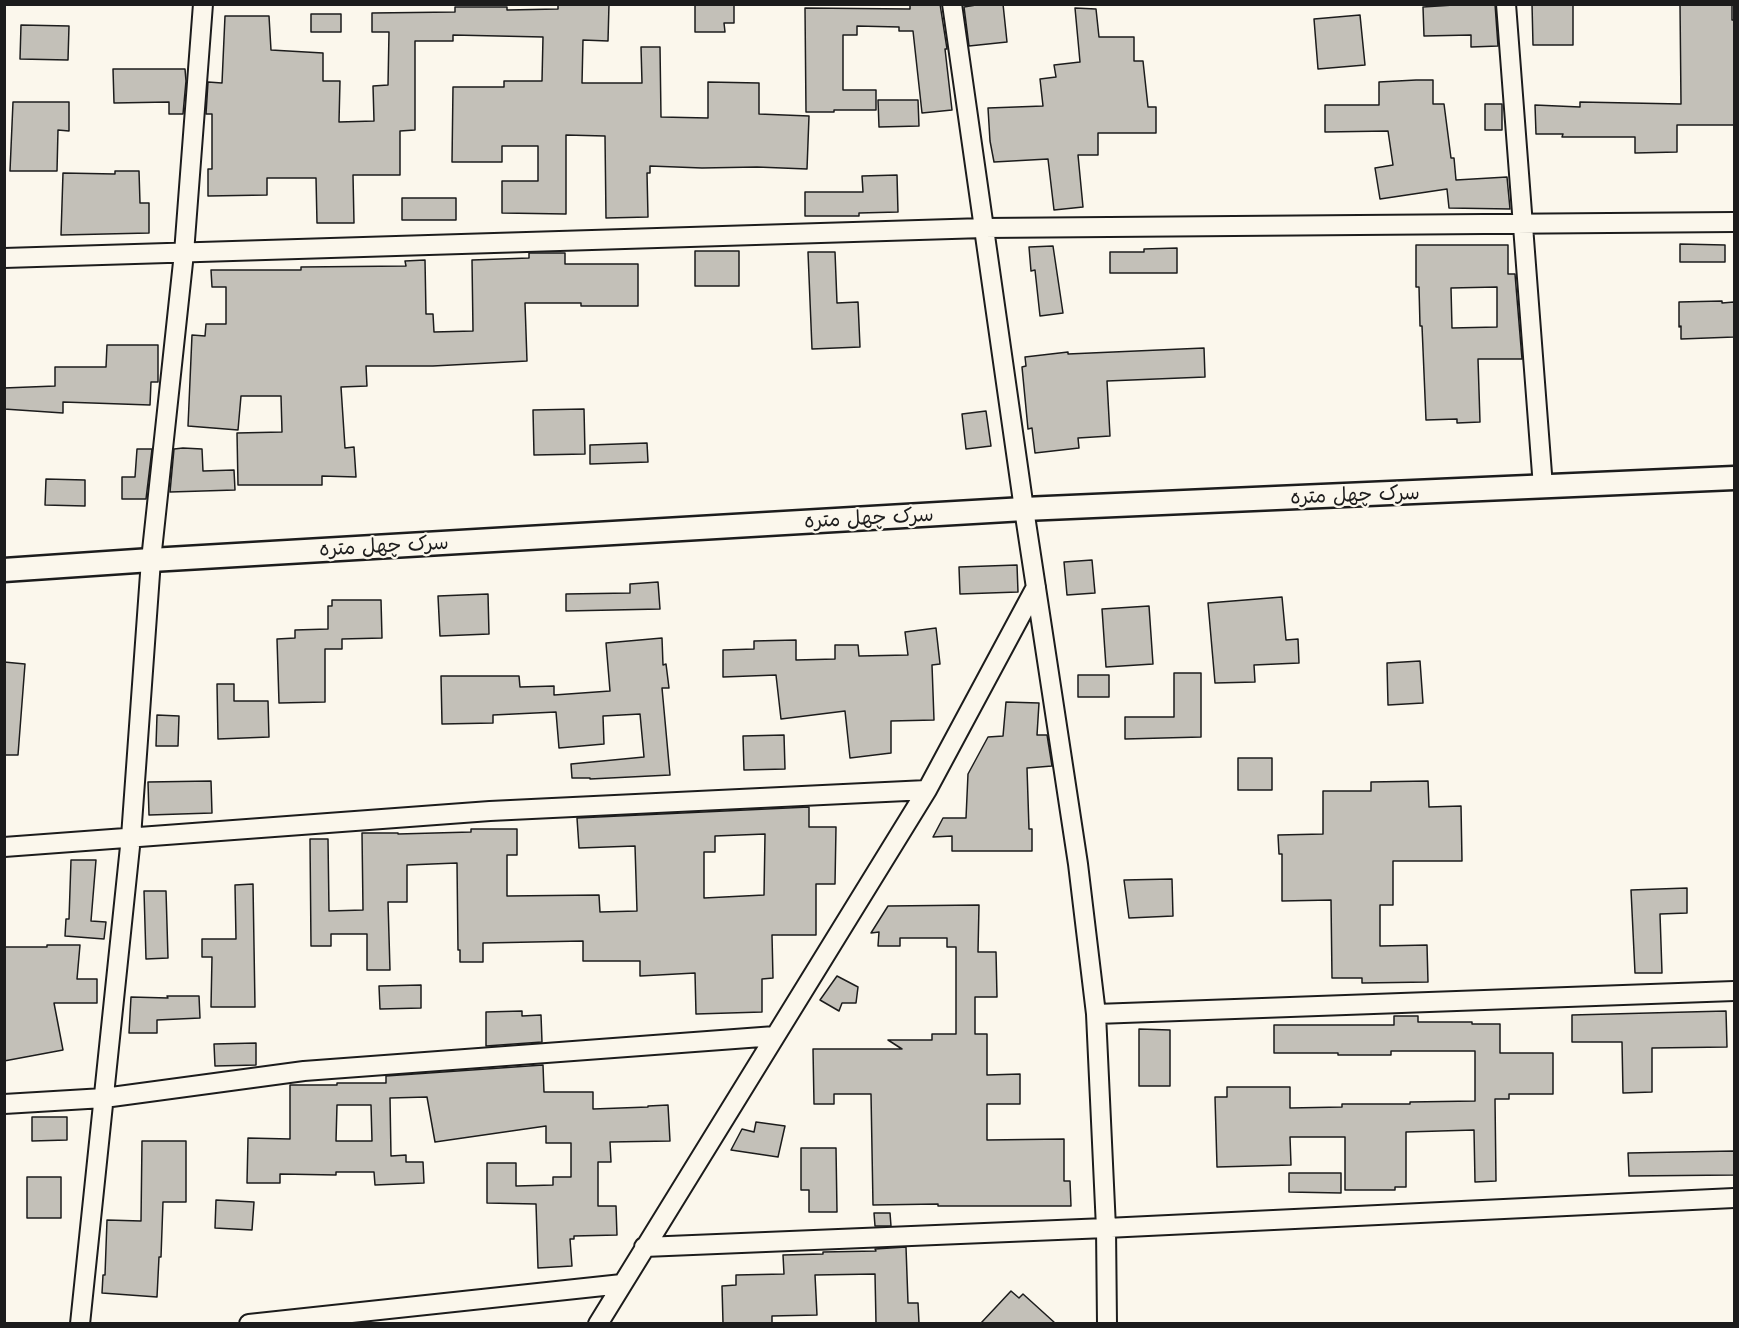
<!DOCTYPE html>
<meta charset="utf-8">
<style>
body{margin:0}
#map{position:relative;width:1739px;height:1328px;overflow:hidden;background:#fbf7ec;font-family:Mali,sans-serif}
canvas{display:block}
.frame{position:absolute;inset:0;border:6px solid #1c1c1c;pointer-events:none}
</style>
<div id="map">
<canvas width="1739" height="1328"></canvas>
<div class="frame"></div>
</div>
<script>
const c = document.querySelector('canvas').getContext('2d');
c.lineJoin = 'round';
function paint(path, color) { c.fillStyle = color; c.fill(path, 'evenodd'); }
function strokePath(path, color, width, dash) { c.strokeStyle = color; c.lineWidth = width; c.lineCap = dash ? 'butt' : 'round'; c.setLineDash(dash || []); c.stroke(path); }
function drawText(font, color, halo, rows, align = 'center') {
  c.font = font + ' Mali,"Playpen Sans Arabic",sans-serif'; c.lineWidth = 4.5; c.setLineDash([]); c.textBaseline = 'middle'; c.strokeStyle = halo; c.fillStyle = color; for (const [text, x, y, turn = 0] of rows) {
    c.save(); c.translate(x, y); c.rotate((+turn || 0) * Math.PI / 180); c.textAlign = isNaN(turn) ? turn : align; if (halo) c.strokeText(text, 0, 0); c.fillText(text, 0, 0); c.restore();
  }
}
const building = new Path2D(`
 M 587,4 L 609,4 L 608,41 L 583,40 L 582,83 L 642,83 L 641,47 L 660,47 L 661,117 L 708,118 L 708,82 L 759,83 L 759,114 L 809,116 L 807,169 L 757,167 L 702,168 L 650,166 L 650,173 L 647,173 L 648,217 L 606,218 L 605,136 L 566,135 L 566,214 L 502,213 L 502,181 L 538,181 L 538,146 L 502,146 L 502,162 L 452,162 L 453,87 L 504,87 L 504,81 L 542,81 L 543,37 L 453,35 L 453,41 L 415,41 L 415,130 L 400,131 L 400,175 L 353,175 L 354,223 L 317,223 L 316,178 L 267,178 L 267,195 L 208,196 L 208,169 L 212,169 L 212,114 L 206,114 L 208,82 L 222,83 L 225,16 L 269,16 L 271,50 L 323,53 L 323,81 L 340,81 L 339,122 L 374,121 L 373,86 L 388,85 L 389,32 L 372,32 L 372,13 L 455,12 L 455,7 L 507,7 L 507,10 L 558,9 L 558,5 Z
 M 695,4 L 734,4 L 734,23 L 724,23 L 725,32 L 695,32 Z
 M 910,4 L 940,4 L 947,49 L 945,49 L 952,110 L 922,113 L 913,31 L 899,31 L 899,27 L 857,26 L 857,35 L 843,35 L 843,90 L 876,90 L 876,110 L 834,110 L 834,112 L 806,112 L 805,8 L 910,9 Z
 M 982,4 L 1003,4 L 1007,42 L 969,46 L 964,7 Z
 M 1469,4 L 1495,4 L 1498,46 L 1471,47 L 1471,35 L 1424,36 L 1423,7 Z
 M 1532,4 L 1573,4 L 1573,45 L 1533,45 Z
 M 1680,4 L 1732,4 L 1732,20 L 1734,20 L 1734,125 L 1677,125 L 1677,152 L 1635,153 L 1635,137 L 1562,137 L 1563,134 L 1536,134 L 1535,105 L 1580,107 L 1580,102 L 1681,104 Z
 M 1075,8 L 1096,9 L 1099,37 L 1134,37 L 1134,61 L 1143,61 L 1148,107 L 1156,107 L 1156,133 L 1098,133 L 1098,155 L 1078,155 L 1083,207 L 1054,210 L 1048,159 L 994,162 L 990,141 L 988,108 L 1043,106 L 1040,79 L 1056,77 L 1054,65 L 1080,62 Z
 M 311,14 L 341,14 L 341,32 L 311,32 Z
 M 1360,15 L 1365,65 L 1318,69 L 1314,19 Z
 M 21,25 L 69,26 L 68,60 L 20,59 Z
 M 113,69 L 185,69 L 186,81 L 183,114 L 169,114 L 169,102 L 114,103 Z
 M 1416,80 L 1433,80 L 1433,104 L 1444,104 L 1451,158 L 1454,158 L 1456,180 L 1507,177 L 1510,209 L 1449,208 L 1447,189 L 1380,199 L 1375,168 L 1393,165 L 1388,131 L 1325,132 L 1325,105 L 1379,105 L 1379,82 Z
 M 878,100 L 918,100 L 919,126 L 879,127 Z
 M 13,102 L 69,102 L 69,131 L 58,130 L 57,171 L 10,171 Z
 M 1485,104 L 1502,104 L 1502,130 L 1485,130 Z
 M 115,171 L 139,171 L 140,203 L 149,203 L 149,233 L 61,235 L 63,173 L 115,174 Z
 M 897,175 L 898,212 L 859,213 L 859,216 L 805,216 L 805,192 L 863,192 L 862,176 Z
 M 402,198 L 456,198 L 456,220 L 402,220 Z
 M 1680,244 L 1725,245 L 1725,262 L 1680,262 Z
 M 1416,245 L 1508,245 L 1508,274 L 1515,274 L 1522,359 L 1478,359 L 1480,422 L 1457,423 L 1457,419 L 1426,420 L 1422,326 L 1420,326 L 1419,287 L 1416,287 ZM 1497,287 L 1497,327 L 1452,328 L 1451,288 Z
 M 1053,246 L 1063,313 L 1040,316 L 1035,270 L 1031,271 L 1029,247 Z
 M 1177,248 L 1177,273 L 1110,273 L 1110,252 L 1144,252 L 1144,249 Z
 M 695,251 L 739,251 L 739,286 L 695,286 Z
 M 808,252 L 835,252 L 837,303 L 858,302 L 860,347 L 812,349 Z
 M 529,253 L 565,253 L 565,264 L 638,264 L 638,306 L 581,306 L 581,303 L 525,303 L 527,361 L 433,366 L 366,366 L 367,386 L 341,387 L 345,448 L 354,447 L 356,477 L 322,476 L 322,485 L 238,485 L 237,433 L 282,432 L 281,396 L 241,396 L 238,430 L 188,426 L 192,335 L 205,336 L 206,324 L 226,324 L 226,287 L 212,287 L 211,270 L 301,270 L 301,267 L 406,266 L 405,261 L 425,260 L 426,314 L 433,314 L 434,332 L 473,331 L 472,260 L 529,258 Z
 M 1722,301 L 1722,303 L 1734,302 L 1734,337 L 1681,339 L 1681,326 L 1679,327 L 1679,302 Z
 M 107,345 L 158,345 L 158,382 L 151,382 L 150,405 L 63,402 L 63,413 L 4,409 L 4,388 L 55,386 L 55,367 L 106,367 Z
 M 1204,348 L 1205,377 L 1107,381 L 1110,436 L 1078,438 L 1079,448 L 1035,453 L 1032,428 L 1028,429 L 1022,367 L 1026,366 L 1025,357 L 1068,352 L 1068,354 Z
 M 584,409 L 585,454 L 534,455 L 533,410 Z
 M 986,411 L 991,446 L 966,449 L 962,414 Z
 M 647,443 L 648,462 L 590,464 L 590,445 Z
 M 183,448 L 202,449 L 203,471 L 234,470 L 235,490 L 170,492 L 174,449 Z
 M 137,449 L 152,449 L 146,499 L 122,499 L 122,477 L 135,477 Z
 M 46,479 L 85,480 L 85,506 L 45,505 Z
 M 1092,560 L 1095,593 L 1067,595 L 1064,562 Z
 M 1017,565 L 1018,592 L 960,594 L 959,567 Z
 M 658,582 L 660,609 L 566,611 L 566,594 L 630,593 L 630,584 Z
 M 488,594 L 489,634 L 440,636 L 438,596 Z
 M 1282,597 L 1286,640 L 1298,639 L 1299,663 L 1254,665 L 1255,682 L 1215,683 L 1208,603 Z
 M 332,600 L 381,600 L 382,638 L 342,639 L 342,649 L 325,649 L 325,702 L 279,703 L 277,639 L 295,638 L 295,630 L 328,629 L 328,606 L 332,606 Z
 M 1149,606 L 1153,664 L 1106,667 L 1102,609 Z
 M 936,628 L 940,664 L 932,665 L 934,720 L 891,721 L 891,753 L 850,758 L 845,711 L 781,719 L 776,675 L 723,677 L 723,650 L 754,649 L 754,641 L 796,640 L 796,660 L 835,659 L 835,645 L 858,645 L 859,656 L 908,655 L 905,632 Z
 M 662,638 L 663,665 L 666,664 L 669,688 L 662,688 L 670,775 L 590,779 L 590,778 L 572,778 L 571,764 L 644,757 L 640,714 L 603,716 L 604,744 L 559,748 L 556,712 L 493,715 L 493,723 L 442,724 L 441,676 L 519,676 L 520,687 L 554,686 L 554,695 L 610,691 L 606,643 Z
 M 1420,661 L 1423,703 L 1388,705 L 1387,663 Z
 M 4,662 L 25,664 L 18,755 L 4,755 Z
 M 1174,673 L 1201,673 L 1201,737 L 1125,739 L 1125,717 L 1174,717 Z
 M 1078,675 L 1109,675 L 1109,697 L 1078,697 Z
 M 217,684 L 234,684 L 234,701 L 268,701 L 269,737 L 218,739 Z
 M 1006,702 L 1039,703 L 1037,735 L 1047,735 L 1052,766 L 1027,768 L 1029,829 L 1032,829 L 1032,851 L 952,851 L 952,836 L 933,837 L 943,818 L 966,818 L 968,774 L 988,737 L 1003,736 Z
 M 157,715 L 179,716 L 178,746 L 156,746 Z
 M 784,735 L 785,769 L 744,770 L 743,736 Z
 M 1238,758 L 1272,758 L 1272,790 L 1238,790 Z
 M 211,781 L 212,813 L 149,815 L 148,782 Z
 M 1428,781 L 1429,807 L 1461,806 L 1462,861 L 1393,861 L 1393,905 L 1380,905 L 1380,946 L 1427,945 L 1428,982 L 1362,983 L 1362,978 L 1332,978 L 1331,900 L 1282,901 L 1282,854 L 1279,854 L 1278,835 L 1323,834 L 1323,791 L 1371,791 L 1371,782 Z
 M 809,807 L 809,827 L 836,827 L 835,884 L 816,884 L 816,935 L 772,935 L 773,978 L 762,979 L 762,1012 L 696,1014 L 695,973 L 640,976 L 640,961 L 583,961 L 583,941 L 483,943 L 483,962 L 460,962 L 460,950 L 458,950 L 457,863 L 407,865 L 407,902 L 388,902 L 390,970 L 367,970 L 367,934 L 331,934 L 331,946 L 311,946 L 310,839 L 328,839 L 329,911 L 363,910 L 362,833 L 398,833 L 398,834 L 471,832 L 471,829 L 517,829 L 517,855 L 507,855 L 507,896 L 599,895 L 600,912 L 637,911 L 635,846 L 579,848 L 577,818 ZM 765,834 L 764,895 L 704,898 L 704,852 L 715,852 L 715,836 Z
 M 71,860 L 96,860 L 91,921 L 106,922 L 104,939 L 65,936 L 66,919 L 69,919 Z
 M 1172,879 L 1173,916 L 1129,918 L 1124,880 Z
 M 253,884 L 255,1007 L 211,1007 L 212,957 L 202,957 L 202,939 L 236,939 L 235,885 Z
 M 1687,888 L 1687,913 L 1660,914 L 1662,973 L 1635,973 L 1631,890 Z
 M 144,891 L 166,891 L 168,958 L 146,959 Z
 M 979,905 L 978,952 L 996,952 L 997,997 L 975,997 L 975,1034 L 987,1034 L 987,1075 L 1020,1074 L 1020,1104 L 987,1104 L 987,1140 L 1064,1139 L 1064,1181 L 1070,1181 L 1071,1206 L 938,1206 L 938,1204 L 873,1205 L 871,1094 L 834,1094 L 834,1104 L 814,1104 L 813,1049 L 902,1049 L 888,1040 L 932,1040 L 932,1034 L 956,1034 L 956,947 L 947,947 L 947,938 L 900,938 L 900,946 L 878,946 L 879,932 L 871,933 L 888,906 Z
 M 47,945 L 80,945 L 77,979 L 97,979 L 97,1003 L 54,1003 L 63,1050 L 4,1061 L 5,947 L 47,947 Z
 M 837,976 L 858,987 L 856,1003 L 842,1003 L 839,1011 L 820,1000 Z
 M 421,985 L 421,1008 L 380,1009 L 379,986 Z
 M 167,996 L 199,996 L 200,1018 L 157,1020 L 157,1033 L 129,1033 L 131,997 L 168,998 Z
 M 522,1011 L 522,1016 L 541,1015 L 542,1042 L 486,1046 L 486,1012 Z
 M 1726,1011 L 1727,1047 L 1652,1048 L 1652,1092 L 1623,1093 L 1622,1042 L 1572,1042 L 1572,1015 Z
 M 1394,1016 L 1418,1016 L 1418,1022 L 1472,1022 L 1472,1024 L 1500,1024 L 1500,1053 L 1553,1053 L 1553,1094 L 1509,1094 L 1509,1099 L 1495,1099 L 1496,1181 L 1475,1182 L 1474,1130 L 1406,1132 L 1406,1187 L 1395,1187 L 1395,1190 L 1345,1190 L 1345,1137 L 1290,1137 L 1291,1165 L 1217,1167 L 1215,1097 L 1227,1097 L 1227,1087 L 1290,1087 L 1290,1108 L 1342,1107 L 1342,1104 L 1410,1104 L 1410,1102 L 1475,1101 L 1475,1051 L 1391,1051 L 1391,1055 L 1338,1055 L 1338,1053 L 1274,1053 L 1274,1025 L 1394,1025 Z
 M 1139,1029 L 1170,1030 L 1170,1086 L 1139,1086 Z
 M 256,1043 L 256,1065 L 215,1066 L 214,1044 Z
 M 543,1065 L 544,1092 L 593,1092 L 593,1109 L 648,1107 L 648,1106 L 668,1105 L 670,1141 L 610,1142 L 611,1162 L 598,1162 L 598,1206 L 616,1206 L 617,1235 L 574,1236 L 574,1239 L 570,1239 L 572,1266 L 538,1268 L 536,1204 L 487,1203 L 487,1163 L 516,1163 L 516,1186 L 553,1185 L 553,1177 L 571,1177 L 571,1143 L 546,1143 L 546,1126 L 435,1142 L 427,1097 L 390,1098 L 391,1156 L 406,1155 L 406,1162 L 423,1162 L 424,1183 L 375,1185 L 374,1172 L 336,1172 L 336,1175 L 280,1174 L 280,1183 L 247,1183 L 248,1138 L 290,1139 L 290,1085 L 337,1085 L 337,1083 L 386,1083 L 386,1076 ZM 337,1105 L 371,1105 L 372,1141 L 336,1141 Z
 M 32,1117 L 67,1117 L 67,1140 L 32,1141 Z
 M 756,1122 L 785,1126 L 778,1157 L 731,1150 L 742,1129 L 754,1132 Z
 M 142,1141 L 186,1141 L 186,1202 L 163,1202 L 161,1257 L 159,1257 L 157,1297 L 102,1293 L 103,1275 L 105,1275 L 107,1220 L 141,1221 Z
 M 801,1148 L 836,1148 L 837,1212 L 809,1212 L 809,1190 L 801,1190 Z
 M 1734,1151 L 1734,1175 L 1629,1176 L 1628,1153 Z
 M 1289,1173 L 1341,1173 L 1341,1193 L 1289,1192 Z
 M 27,1177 L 61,1177 L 61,1218 L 27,1218 Z
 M 216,1200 L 254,1202 L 252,1230 L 215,1228 Z
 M 874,1213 L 890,1213 L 891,1226 L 875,1226 Z
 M 906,1247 L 908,1303 L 918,1303 L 919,1323 L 876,1323 L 875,1274 L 815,1275 L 817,1315 L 772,1316 L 772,1323 L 723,1323 L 722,1286 L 736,1285 L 736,1275 L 784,1274 L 783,1255 L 823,1254 L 823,1252 L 876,1251 L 875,1249 Z
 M 1011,1291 L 1019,1298 L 1023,1294 L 1055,1323 L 981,1323 Z`);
paint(building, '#c3c0b8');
strokePath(building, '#1c1c1c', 1.5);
const minor = new Path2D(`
 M 952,4 L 1024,509 L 1078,864 L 1096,1014 L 1106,1228 L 1107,1324
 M 1506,4 L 1543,487
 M 4,258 L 984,228 L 1734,222
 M 4,847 L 490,811 L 927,790
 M 1096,1014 L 1734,991
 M 4,1104 L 104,1098 L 304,1071 L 775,1036
 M 644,1247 L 1106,1228 L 1734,1198
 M 80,1324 L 131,837 L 151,560 L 184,253 L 203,4
 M 249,1324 L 622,1284
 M 598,1324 L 927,790 L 1036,587`);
const tertiary = new Path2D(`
 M 4,570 L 151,560 L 1024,509 L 1734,478`);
strokePath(minor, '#1c1c1c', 22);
strokePath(tertiary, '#1c1c1c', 27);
strokePath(minor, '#fbf7ec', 18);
strokePath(tertiary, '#fbf7ec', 22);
drawText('20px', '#1c1c1c', '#fbf7ec', [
 ["سرک چهل متره",1355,495,-2],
 ["سرک چهل متره",869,518,-3],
 ["سرک چهل متره",384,546,-3]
]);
</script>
